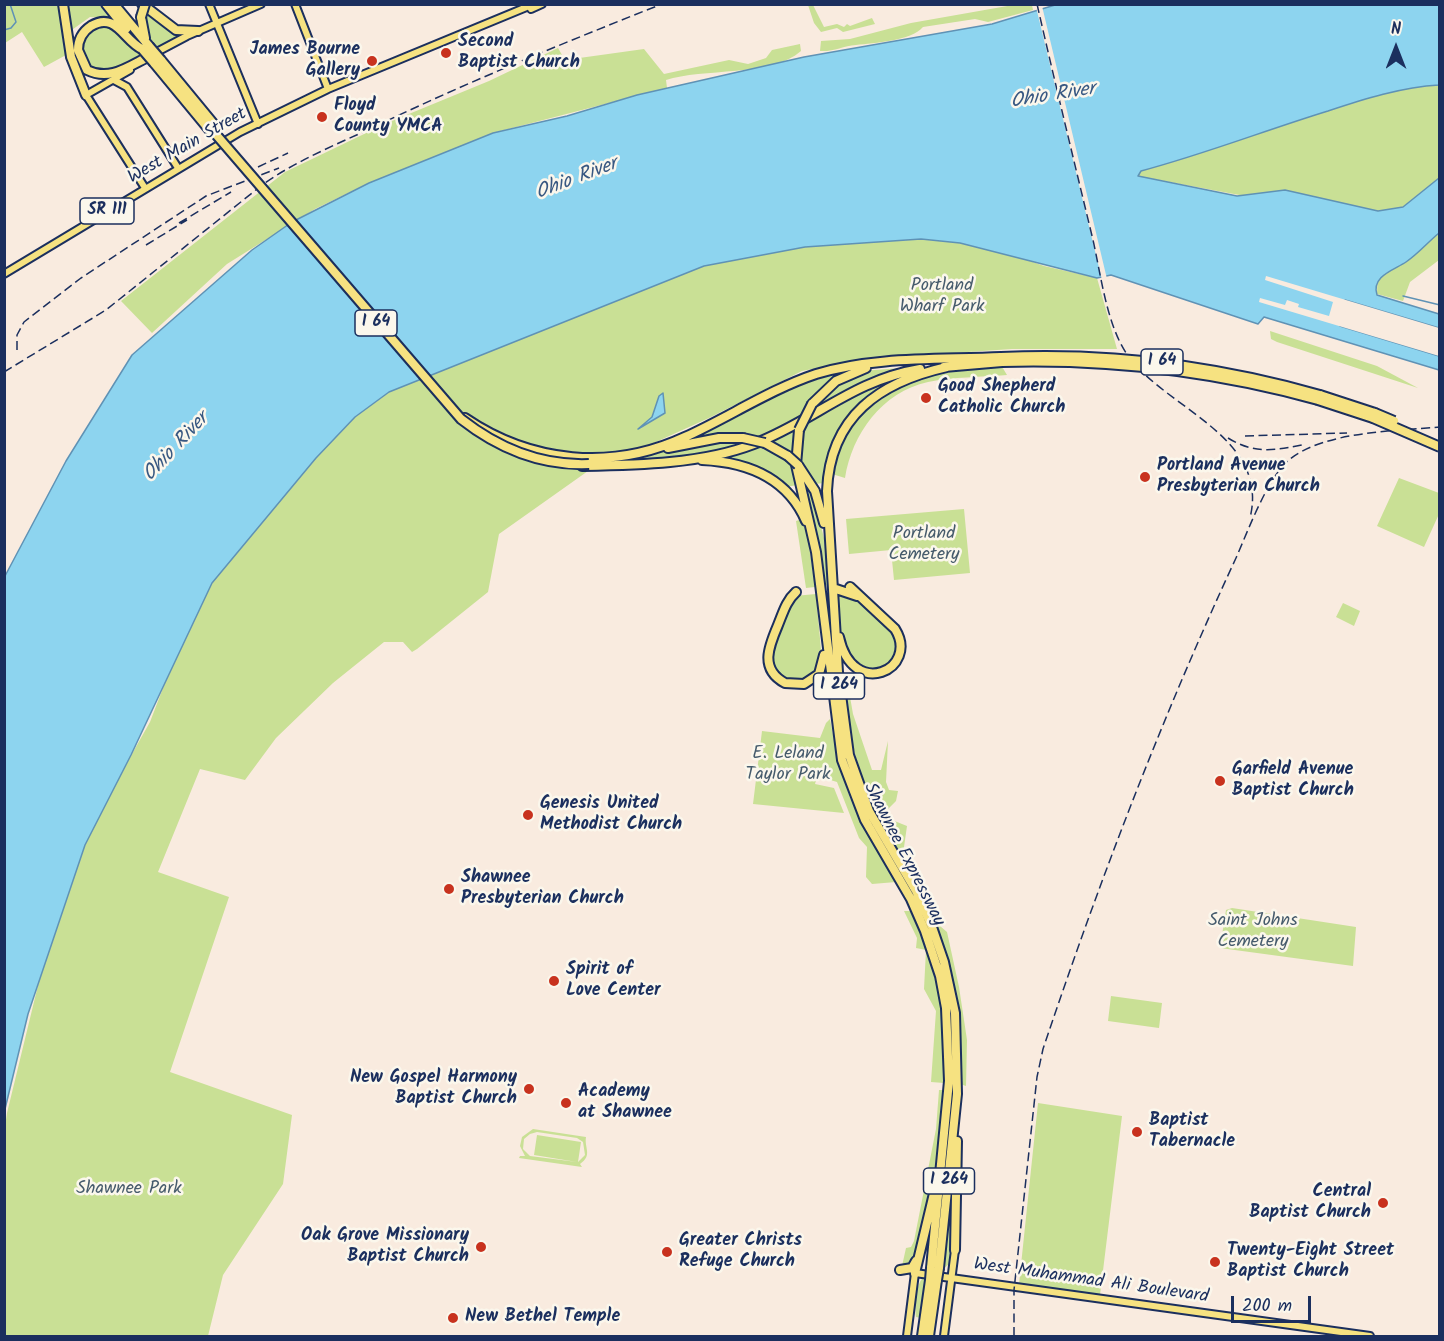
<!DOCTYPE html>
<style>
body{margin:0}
#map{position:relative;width:1444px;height:1341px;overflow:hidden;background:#f9ebdf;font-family:Kalam,sans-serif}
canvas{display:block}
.frame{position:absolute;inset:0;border:6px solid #1b2f5e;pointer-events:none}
.north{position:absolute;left:1366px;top:18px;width:60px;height:60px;-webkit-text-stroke:4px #fbf7ec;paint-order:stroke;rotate:0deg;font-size:16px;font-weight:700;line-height:24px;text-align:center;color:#1b2f5e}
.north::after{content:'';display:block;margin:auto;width:21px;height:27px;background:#1b2f5e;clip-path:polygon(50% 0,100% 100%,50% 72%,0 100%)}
.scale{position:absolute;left:1231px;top:1296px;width:80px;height:27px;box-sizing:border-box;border:3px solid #1b2f5e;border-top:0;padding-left:8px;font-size:18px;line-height:21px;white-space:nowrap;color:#1b2f5e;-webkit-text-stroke:4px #fbf7ec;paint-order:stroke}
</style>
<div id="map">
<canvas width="1444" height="1341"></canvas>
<div class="frame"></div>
<div class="north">N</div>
<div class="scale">200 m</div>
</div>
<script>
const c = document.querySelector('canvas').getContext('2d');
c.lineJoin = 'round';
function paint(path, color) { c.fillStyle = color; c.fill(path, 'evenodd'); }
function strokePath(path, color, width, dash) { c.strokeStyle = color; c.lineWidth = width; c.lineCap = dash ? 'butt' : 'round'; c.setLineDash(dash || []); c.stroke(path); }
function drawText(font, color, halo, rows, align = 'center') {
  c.font = font + ' Kalam,sans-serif'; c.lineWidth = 5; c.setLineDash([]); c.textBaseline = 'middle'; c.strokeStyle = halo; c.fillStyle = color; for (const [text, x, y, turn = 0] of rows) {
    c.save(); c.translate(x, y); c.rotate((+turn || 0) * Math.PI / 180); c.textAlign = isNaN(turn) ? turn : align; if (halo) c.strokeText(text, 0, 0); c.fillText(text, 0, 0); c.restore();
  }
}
paint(new Path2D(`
 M 5,5 L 99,5 L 110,18 L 90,17 L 62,37 L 66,55 L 44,67 L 22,32 L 5,43 Z
 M 808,5 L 813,5 L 824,27 L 837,24 L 844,27 L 847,24 L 850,26 L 872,18 L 875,24 L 843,32 L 837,28 L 821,32 L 814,23 Z
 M 1013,5 L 1032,5 L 1033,10 L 988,22 L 975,19 L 923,27 C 911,41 874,43 856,45 C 843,46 833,52 820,51 L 821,41 L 850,39 L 911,23 Z
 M 145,10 L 166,28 L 184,35 L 156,48 C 146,36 143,26 145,10 Z
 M 107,25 L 123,32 L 143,56 L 115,72 L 91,69 C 75,47 79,31 107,25 Z
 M 800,44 L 801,51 C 772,77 702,68 666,80 L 667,88 L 493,133 L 369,183 L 315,209 L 227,264 L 152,333 L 121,301 L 285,172 L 387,123 L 489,81 L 558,48 L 565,60 L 644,49 L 664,74 L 729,60 L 748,64 L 766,58 L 772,50 Z
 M 1439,77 L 1439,178 L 1403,207 L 1358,217 L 1137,176 L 1129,170 Z
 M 1439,227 L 1439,260 L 1410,282 L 1403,301 L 1377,294 L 1378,264 Z
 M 921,239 L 960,243 L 1008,253 L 1044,266 L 1097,278 L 1117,349 L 1012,349 L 864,359 L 802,371 L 709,418 L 616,460 L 720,440 L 753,442 L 710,453 L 612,461 L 588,471 L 499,534 L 488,592 L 417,649 L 412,652 L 403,642 L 384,642 L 333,683 L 276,738 L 245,780 L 200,769 L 158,872 L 229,897 L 170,1072 L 292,1115 L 283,1184 L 223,1275 L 208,1336 L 5,1336 L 4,1133 L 7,1113 L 41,973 L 89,830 L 150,722 L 189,620 L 224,561 L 271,502 L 355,417 L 389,392 L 704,266 L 805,247 Z
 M 1270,331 L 1377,366 L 1418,388 L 1277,342 L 1271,339 Z
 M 1001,365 L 1007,375 C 981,377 953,377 928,382 C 882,392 852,434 845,478 L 832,474 C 854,379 918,375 1001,365 Z
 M 860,367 L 824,387 L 812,400 L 801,419 L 760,439 L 750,437 L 675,445 L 811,378 Z
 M 913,367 L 860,384 L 808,414 L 833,385 L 862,371 Z
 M 908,375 C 851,398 846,431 825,483 L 814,484 C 792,455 796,455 805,421 L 873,384 Z
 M 798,425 L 793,457 L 766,441 Z
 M 759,444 L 793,465 L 798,485 L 785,487 L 780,482 L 709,457 Z
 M 1399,478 L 1439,493 L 1439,514 L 1424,547 L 1377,526 Z
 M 812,492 L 824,538 L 829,585 L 822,586 L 805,493 Z
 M 964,509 L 970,573 L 894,580 L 891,550 L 849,554 L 846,519 Z
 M 802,519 L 808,538 L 815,587 L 806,588 L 796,521 Z
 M 836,593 C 869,602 930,644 875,672 L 854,667 L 841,639 Z
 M 816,594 L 822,661 L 814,676 L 795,683 L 777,675 L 769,654 L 794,596 Z
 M 1343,603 L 1360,611 L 1354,626 L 1336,617 Z
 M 846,690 L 849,691 L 853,714 L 872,770 L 881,770 L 888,741 L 886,782 L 889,790 L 898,791 L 896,801 L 886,811 L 892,820 L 907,826 L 902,861 C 871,809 847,752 846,690 Z
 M 830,719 L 838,761 L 850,798 L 896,882 L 872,884 L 866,877 L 867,847 L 859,838 L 837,782 L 817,776 L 815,784 L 834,788 L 844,813 L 753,804 L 762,731 L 820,738 L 826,723 Z
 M 1232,908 L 1356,927 L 1353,966 L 1220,948 L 1226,910 Z
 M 904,911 L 913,911 C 937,967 950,1022 944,1083 L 931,1082 L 936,1011 L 924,989 L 926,950 L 916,948 L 917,938 Z
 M 929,914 L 940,914 L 940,926 L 947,932 L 959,987 L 967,1040 L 966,1086 L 960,1084 L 957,1013 Z
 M 1111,996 L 1162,1003 L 1159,1028 L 1108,1021 Z
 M 939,1090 L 945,1090 C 939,1149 931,1205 914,1262 L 902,1266 L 906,1248 L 911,1247 L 914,1241 L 936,1129 Z
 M 1038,1103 L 1122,1116 L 1100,1295 L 1019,1284 Z
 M 533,1129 L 586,1137 C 584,1148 593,1155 580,1164 L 582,1167 L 519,1158 L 520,1156 L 525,1156 L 520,1146 L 522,1137 ZM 537,1132 L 577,1138 L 583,1142 L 585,1155 L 578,1162 L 581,1142 L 537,1135 L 534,1155 L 577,1162 L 530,1156 L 523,1149 L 524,1139 L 530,1134 Z
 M 951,1184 L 954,1185 L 949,1264 L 942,1270 Z
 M 925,1276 L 926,1277 L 921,1318 L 916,1317 C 915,1305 915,1283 925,1276 Z`), '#c9e095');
const water = new Path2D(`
 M 1055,5 L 1439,5 L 1439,85 C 1402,87 1364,99 1328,111 C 1266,130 1205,154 1141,171 L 1138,176 L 1237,196 L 1285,190 L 1378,211 L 1403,207 L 1439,178 L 1439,233 C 1428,242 1418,254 1406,262 C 1394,270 1371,276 1377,295 L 1439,314 L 1439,328 L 1345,300 L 1340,326 L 1439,356 L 1439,370 L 1264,317 L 1258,324 L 1111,275 L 1097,278 L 960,243 L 921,239 L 805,247 L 704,266 L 389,392 L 355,417 L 316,458 L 212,583 L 131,755 L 85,845 L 28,1014 L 5,1109 L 5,576 L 66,461 L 132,355 L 252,250 L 292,222 L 369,183 L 493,133 L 567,116 L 637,95 L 804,57 L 992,24 Z
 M 663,393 L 665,413 L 638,429 L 652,417 L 659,396 Z`);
paint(water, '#8dd4ef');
strokePath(water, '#5f92b5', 1.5);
paint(new Path2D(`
 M 1042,6 L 1107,279 L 1102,280 L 1036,7 Z
 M 1266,276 L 1439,328 L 1439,331 L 1347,303 L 1342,325 L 1440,352 L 1439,356 L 1259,302 L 1260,298 L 1285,305 L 1287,300 L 1299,304 L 1298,307 L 1329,316 L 1333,302 L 1265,280 Z`), '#f9ebdf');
strokePath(new Path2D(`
 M 4,30 L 11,28 L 16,22 L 10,4
 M 1403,296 L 1440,305`), '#5f92b5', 1.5);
const major = new Path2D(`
 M 209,4 L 258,124
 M 295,4 L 328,89
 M 531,9 L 542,4
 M 153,54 L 187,36 L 261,4
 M 130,70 L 86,95 L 145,188
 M 114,80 L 127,87 L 178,168
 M 4,274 L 240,132 L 328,89 L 534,4
 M 907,1336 L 915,1273 L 1370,1336
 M 944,1336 L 955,1250`);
const highway = new Path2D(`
 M 63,4 L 71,57 L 86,95
 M 106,4 L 126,29
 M 114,4 L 149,46
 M 142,4 L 176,30 L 198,31
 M 141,17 L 145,38
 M 142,49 C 124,41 116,11 91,26 C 82,32 78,41 78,50 L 87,70 C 111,82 130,65 152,55
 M 161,60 L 217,128
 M 154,63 L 211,132
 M 944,367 L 1002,362
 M 1320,395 L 1375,413
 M 1318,400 L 1373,418
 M 812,404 L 836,381 L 866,368
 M 465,418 C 531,463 612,471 685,437 C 729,417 771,389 816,374 C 875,356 941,360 1001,357
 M 799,430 L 796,465 L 816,552 L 842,760 L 865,820 L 911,899 L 925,931 L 940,976 L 946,1008 L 949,1081 L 931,1268
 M 765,443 L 788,456
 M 668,448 L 719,438 L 743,438
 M 702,460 C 747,462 787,477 806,521
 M 798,465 L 815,491 L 824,523
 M 582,466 C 637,465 702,464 754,444 C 814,421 853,380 920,369
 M 836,589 L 857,596
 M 796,592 C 786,601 783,613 778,625 C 769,646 759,669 785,683 L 804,684 L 819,674 L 824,655
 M 839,637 C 853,701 920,669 895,629 L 850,587
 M 955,1250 L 957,1141
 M 939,1268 L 957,1094 L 955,1013 L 944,962 L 932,927 L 916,891 L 869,811 L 849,755 L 838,672 L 827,491 C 830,416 880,382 947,367
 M 900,1270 L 912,1268 L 916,1261
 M 915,1273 L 936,1185
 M 922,1336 L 930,1280
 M 929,1336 L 937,1280`);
strokePath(major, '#1b2f5e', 10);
strokePath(highway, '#1b2f5e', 12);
strokePath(major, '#f6e281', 6);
strokePath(highway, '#f6e281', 8);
strokePath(new Path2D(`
 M 1037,4 C 1055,83 1074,161 1093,240 C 1101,275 1107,328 1129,357 C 1167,409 1270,437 1250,518
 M 258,167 L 288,153
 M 179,223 L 231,192
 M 146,245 L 187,220
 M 17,350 L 17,335 L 24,322 L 81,278 L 206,196 L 279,168
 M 4,372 L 106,310 L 262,185 C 297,160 338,144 376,126 C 470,81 566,42 662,4
 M 1245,436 L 1347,433
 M 1228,438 C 1255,455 1277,450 1306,444
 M 1014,1336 L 1014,1290 L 1037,1077 L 1043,1049 C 1099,882 1162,717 1236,558 C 1248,531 1268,476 1290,459 C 1326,431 1396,431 1440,427`), '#1b2f5e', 1.5, [9, 4.5]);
const highwayBridge = new Path2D(`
 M 141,17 L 145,4
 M 149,46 L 161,60
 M 142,49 L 154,63
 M 213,131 L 461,419 C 498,448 540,466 589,464
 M 1001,357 C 1111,352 1215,365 1320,395
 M 1002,362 C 1110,359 1214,371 1318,400
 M 1375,413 L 1394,421
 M 1373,418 L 1440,447
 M 799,430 L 812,404
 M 743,438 L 765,443
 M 788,456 L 798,465
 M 930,1280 L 931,1268
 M 937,1280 L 939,1268`);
strokePath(highwayBridge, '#1b2f5e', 12, []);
strokePath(highwayBridge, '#f6e281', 8);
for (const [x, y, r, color] of [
 [446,53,6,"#c8321e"],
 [372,61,6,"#c8321e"],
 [322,117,6,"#c8321e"],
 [926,398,6,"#c8321e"],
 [1145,477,6,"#c8321e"],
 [1220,781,6,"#c8321e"],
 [528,815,6,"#c8321e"],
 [449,889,6,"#c8321e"],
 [554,981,6,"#c8321e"],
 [529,1089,6,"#c8321e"],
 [566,1103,6,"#c8321e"],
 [1137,1132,6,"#c8321e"],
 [1383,1203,6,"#c8321e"],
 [481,1247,6,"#c8321e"],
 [667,1252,6,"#c8321e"],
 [1215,1262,6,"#c8321e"],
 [453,1318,6,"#c8321e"]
]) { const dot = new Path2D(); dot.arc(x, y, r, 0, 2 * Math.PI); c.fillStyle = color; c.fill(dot); strokePath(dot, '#fbf7ec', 2); }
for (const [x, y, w] of [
 [107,211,54],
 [376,323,42],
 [1162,362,42],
 [839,686,51],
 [949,1181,51]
]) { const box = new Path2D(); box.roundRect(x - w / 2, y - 13, w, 26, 4.5); c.fillStyle = '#fbf7ec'; c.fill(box); strokePath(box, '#1b2f5e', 1.5); }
drawText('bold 16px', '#1b2f5e', null, [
 ["SR 111",107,211],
 ["I 64",376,323],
 ["I 64",1162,362],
 ["I 264",839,686],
 ["I 264",949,1181]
]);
drawText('bold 18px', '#1b2f5e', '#fbf7ec', [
 ["Second",458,43],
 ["Baptist Church",458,64],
 ["James Bourne",360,51,"right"],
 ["Gallery",360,72,"right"],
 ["Floyd",334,107],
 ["County YMCA",334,128],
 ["Good Shepherd",938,388],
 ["Catholic Church",938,409],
 ["Portland Avenue",1157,467],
 ["Presbyterian Church",1157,488],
 ["Garfield Avenue",1232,771],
 ["Baptist Church",1232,792],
 ["Genesis United",540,805],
 ["Methodist Church",540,826],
 ["Shawnee",461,879],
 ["Presbyterian Church",461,900],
 ["Spirit of",566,971],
 ["Love Center",566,992],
 ["New Gospel Harmony",517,1079,"right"],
 ["Baptist Church",517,1100,"right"],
 ["Academy",578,1093],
 ["at Shawnee",578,1114],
 ["Baptist",1149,1122],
 ["Tabernacle",1149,1143],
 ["Central",1371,1193,"right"],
 ["Baptist Church",1371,1214,"right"],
 ["Oak Grove Missionary",469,1237,"right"],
 ["Baptist Church",469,1258,"right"],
 ["Greater Christs",679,1242],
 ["Refuge Church",679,1263],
 ["Twenty-Eight Street",1227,1252],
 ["Baptist Church",1227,1273],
 ["New Bethel Temple",465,1318]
], 'left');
drawText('18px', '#1b2f5e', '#fbf7ec', [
 ["West Main Street",188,147,-30],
 ["Shawnee Expressway",903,855,63],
 ["West Muhammad Ali Boulevard",1091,1282,8]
]);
drawText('18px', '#465b6c', '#fbf7ec', [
 ["Portland",942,287],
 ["Wharf Park",942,308],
 ["Portland",924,535],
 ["Cemetery",924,556],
 ["E. Leland",788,755],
 ["Taylor Park",788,776],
 ["Saint Johns",1253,922],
 ["Cemetery",1253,943],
 ["Shawnee Park",129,1190]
]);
drawText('italic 20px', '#385882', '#fbf7ec', [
 ["Ohio River",1053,97,-9],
 ["Ohio River",577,180,-21],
 ["Ohio River",177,448,-47]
]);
</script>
